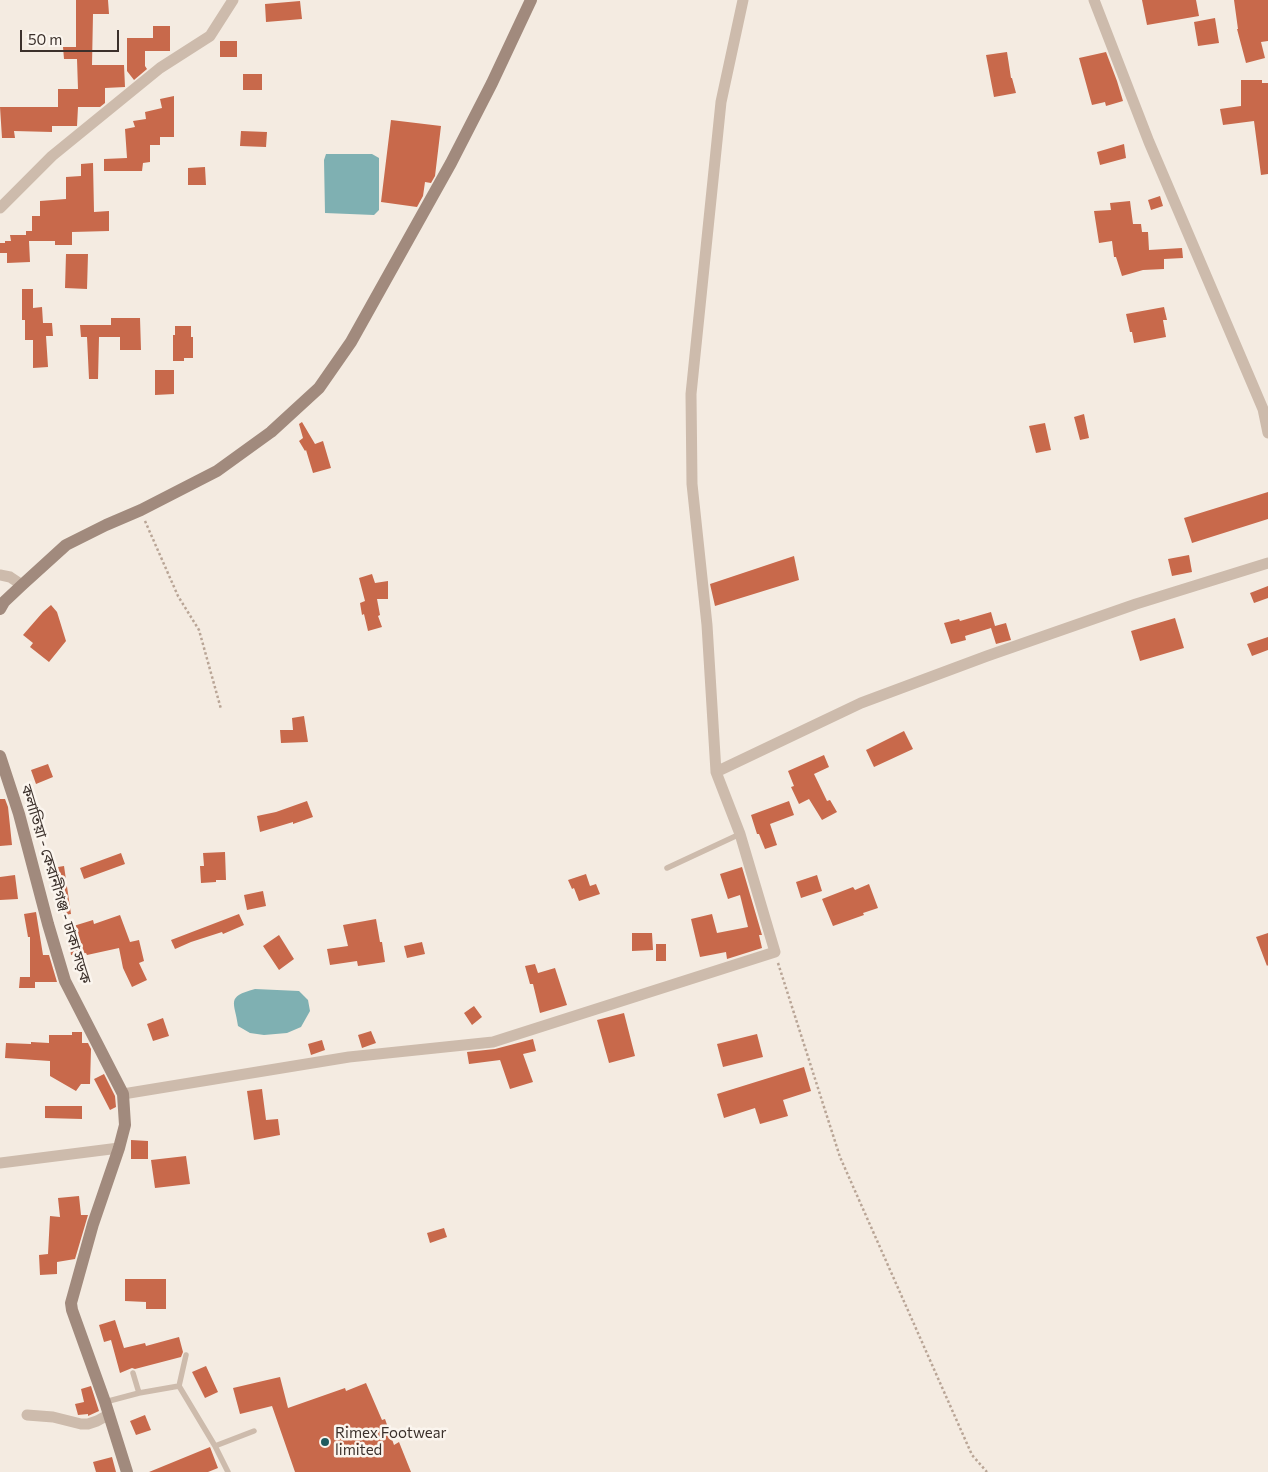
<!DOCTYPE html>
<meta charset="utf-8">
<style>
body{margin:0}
#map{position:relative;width:1268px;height:1472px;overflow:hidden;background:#f4ebe1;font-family:Commissioner,sans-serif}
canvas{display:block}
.scale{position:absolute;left:20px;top:30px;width:99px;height:22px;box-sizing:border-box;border:2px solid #3b302b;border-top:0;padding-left:6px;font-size:15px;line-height:18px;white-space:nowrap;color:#3b302b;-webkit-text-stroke:4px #fbf5ee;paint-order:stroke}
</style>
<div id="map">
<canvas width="1268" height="1472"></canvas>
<div class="scale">50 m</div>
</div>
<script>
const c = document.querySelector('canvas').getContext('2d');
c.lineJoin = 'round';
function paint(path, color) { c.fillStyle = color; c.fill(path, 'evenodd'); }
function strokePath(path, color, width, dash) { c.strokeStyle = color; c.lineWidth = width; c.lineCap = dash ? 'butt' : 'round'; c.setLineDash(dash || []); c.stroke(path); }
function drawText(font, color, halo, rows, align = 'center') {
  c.font = font + ' Commissioner,"Noto Sans Bengali",sans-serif'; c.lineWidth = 5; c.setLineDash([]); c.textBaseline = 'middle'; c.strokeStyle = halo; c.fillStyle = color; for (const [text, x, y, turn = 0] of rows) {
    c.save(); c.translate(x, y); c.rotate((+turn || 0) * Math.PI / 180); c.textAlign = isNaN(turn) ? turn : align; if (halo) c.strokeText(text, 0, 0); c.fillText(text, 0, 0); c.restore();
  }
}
paint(new Path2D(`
 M 326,154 L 372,154 L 379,158 L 379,210 L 374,215 L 325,213 L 324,160 Z
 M 255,989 L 299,991 L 308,1000 L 310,1011 L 301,1027 L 287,1033 L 264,1035 L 250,1033 L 238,1026 C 235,1002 225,997 255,989 Z`), '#7fb0b2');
paint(new Path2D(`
 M 76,0 L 108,0 L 109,14 L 93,14 L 92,65 L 124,65 L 125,87 L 105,88 L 105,103 L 100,107 L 78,107 L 77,126 L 52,126 L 52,132 L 14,131 L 15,138 L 2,138 L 0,107 L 58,107 L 58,89 L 78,89 L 77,59 L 64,59 L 63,47 L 76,47 Z
 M 1142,0 L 1196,0 L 1199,16 L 1147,25 Z
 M 1234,0 L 1268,0 L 1268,41 L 1261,42 L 1265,58 L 1246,63 L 1237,29 L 1238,29 Z
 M 300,1 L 302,19 L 266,22 L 265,4 Z
 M 1215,18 L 1219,43 L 1198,46 L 1194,22 Z
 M 153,26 L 170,26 L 170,51 L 145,51 L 145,66 L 147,69 L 134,80 L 127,71 L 127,38 L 153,38 Z
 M 220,41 L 237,41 L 237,57 L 220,57 Z
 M 1007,52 L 1011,78 L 1012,78 L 1016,93 L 994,97 L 986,55 Z
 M 1106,52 L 1117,81 L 1123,101 L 1106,106 L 1105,102 L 1092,105 L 1079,58 Z
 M 243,74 L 262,74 L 262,90 L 243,90 Z
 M 1241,80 L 1262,80 L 1262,83 L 1268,83 L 1268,174 L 1261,175 L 1254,121 L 1223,125 L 1220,109 L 1241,106 Z
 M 174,96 L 174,137 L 160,137 L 160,145 L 150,145 L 150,162 L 143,163 L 142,171 L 104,171 L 104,159 L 127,158 L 125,129 L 135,127 L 133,121 L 146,119 L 145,112 L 162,108 L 160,99 Z
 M 391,120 L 441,126 L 435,176 L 431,183 L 425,182 L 423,196 L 417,207 L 381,202 Z
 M 241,131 L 267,132 L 266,147 L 240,146 Z
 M 1124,144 L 1126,158 L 1100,165 L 1097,152 Z
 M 93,163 L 94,212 L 109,211 L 109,231 L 72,232 L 72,245 L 55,245 L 55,241 L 29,241 L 30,262 L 7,263 L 7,253 L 0,253 L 0,243 L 5,243 L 5,241 L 11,241 L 10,235 L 26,235 L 26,231 L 32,231 L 32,216 L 40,216 L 40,201 L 66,199 L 66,177 L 81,176 L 81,164 Z
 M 205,167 L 206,185 L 188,185 L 188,168 Z
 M 1160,196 L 1163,206 L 1151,210 L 1148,200 Z
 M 1130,201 L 1133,224 L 1141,224 L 1142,232 L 1148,232 L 1149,250 L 1182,248 L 1183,258 L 1164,259 L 1164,269 L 1143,270 L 1122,276 L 1116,257 L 1114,257 L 1112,241 L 1099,243 L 1094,211 L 1111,210 L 1110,203 Z
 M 66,254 L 88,254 L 87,289 L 65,288 Z
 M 22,289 L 33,289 L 33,308 L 42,307 L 43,323 L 52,323 L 53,336 L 46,336 L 48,367 L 33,368 L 33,340 L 25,340 L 25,320 L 22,320 Z
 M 1164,307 L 1167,320 L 1163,320 L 1166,337 L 1134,343 L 1132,332 L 1130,332 L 1126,314 Z
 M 111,318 L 140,318 L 141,350 L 120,350 L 120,337 L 99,337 L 98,379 L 89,379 L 87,337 L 81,337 L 80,325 L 111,325 Z
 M 175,326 L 191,326 L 191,337 L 193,337 L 193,358 L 184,358 L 184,361 L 173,361 L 173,335 L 175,335 Z
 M 155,370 L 174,370 L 174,394 L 155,395 Z
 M 1084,414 L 1089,438 L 1080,440 L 1074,417 Z
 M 302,422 L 315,444 L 323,441 L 331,468 L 313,473 L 306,450 L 305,451 L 299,441 L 303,438 L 299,424 Z
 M 1045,423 L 1051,450 L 1036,453 L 1029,426 Z
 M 1268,492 L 1268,519 L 1192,543 L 1184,518 Z
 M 1189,555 L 1192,572 L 1172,576 L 1168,559 Z
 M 794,556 L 799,580 L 715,606 L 710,584 Z
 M 372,574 L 375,583 L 388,581 L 388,599 L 377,599 L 380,615 L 378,616 L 382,627 L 368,631 L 364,614 L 362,615 L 360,603 L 365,601 L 359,578 Z
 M 1268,586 L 1268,598 L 1254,603 L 1250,593 Z
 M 51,605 L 57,612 L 66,641 L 49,662 L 30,647 L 33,643 L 23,635 L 43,612 Z
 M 991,612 L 995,626 L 1006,623 L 1011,640 L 996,644 L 991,628 L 965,636 L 966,640 L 951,644 L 944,623 L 959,619 L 960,621 Z
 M 1175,618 L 1184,648 L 1140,661 L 1131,631 Z
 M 1268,637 L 1268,650 L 1252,656 L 1247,644 Z
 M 304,716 L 308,742 L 281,743 L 280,730 L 293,730 L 292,718 Z
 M 904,731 L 913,749 L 874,767 L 866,750 Z
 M 824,755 L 829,767 L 814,774 L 827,801 L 830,800 L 837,812 L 822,820 L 809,799 L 799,804 L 791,787 L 794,786 L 788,771 Z
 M 48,764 L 53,777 L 36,784 L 31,770 Z
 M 0,799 L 5,799 L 8,807 L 12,845 L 0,846 Z
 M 307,801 L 313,817 L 293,824 L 293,822 L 260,832 L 257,816 L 276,812 Z
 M 789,801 L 794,815 L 770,824 L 777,845 L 765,849 L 759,834 L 757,834 L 751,815 Z
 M 225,852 L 226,880 L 216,880 L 216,882 L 201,883 L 200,866 L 204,866 L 203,853 Z
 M 121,853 L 125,864 L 84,879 L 80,868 Z
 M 64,866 L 71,914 L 64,915 L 59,896 L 56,896 L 52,868 Z
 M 742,867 L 762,935 L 759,935 L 762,948 L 727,959 L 726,952 L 700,957 L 691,919 L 712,914 L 717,933 L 748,927 L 740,895 L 728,899 L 720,874 Z
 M 586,874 L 590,886 L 596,884 L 600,894 L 579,901 L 574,888 L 572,889 L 568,880 Z
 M 15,875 L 18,899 L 0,900 L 0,877 Z
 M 817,875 L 822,891 L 801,898 L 796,882 Z
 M 869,884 L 878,908 L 863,913 L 864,915 L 833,926 L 822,899 L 853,887 L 855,890 Z
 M 263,891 L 266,906 L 247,910 L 244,895 Z
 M 36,912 L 43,955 L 49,955 L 57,982 L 35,982 L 35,988 L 19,988 L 20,977 L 30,977 L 30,937 L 28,937 L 24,914 Z
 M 239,914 L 244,925 L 223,934 L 222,932 L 191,942 L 175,949 L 171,940 Z
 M 120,915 L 130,942 L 139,940 L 144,961 L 139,963 L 147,980 L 132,987 L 123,968 L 119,948 L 87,955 L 86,953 L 71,955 L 67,928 L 93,920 L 94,924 Z
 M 376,919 L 380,942 L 382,942 L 385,962 L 358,966 L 357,961 L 330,965 L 327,949 L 348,946 L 343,925 Z
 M 632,933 L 652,933 L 653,950 L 632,951 Z
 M 1268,933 L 1268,965 L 1267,966 L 1256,937 Z
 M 279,935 L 294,959 L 279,970 L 263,946 Z
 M 422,942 L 425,954 L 407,958 L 404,946 Z
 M 656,944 L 666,944 L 666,961 L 656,961 Z
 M 535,964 L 538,973 L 555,968 L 567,1005 L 540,1013 L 533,984 L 530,984 L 525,966 Z
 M 474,1006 L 482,1017 L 472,1025 L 464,1013 Z
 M 624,1013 L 635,1056 L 609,1063 L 597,1020 Z
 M 163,1018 L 169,1036 L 153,1041 L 147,1024 Z
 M 371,1031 L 376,1043 L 362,1048 L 358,1035 Z
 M 72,1032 L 82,1032 L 82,1043 L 88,1043 L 91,1049 L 90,1084 L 81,1084 L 76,1091 L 50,1076 L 50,1061 L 5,1058 L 6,1043 L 31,1044 L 31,1042 L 49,1043 L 49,1035 L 72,1035 Z
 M 757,1034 L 763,1057 L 723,1067 L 717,1044 Z
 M 533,1039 L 536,1051 L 523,1054 L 533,1082 L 510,1089 L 500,1060 L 469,1064 L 467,1052 L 495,1049 Z
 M 322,1040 L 325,1050 L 311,1055 L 308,1044 Z
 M 804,1067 L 811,1091 L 783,1100 L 788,1116 L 760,1124 L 755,1108 L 724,1118 L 717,1094 Z
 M 104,1074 L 115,1096 L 116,1107 L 110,1110 L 94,1079 Z
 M 262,1089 L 266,1120 L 278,1119 L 280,1135 L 254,1140 L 247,1091 Z
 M 45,1106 L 82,1106 L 82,1119 L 45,1118 Z
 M 131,1140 L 148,1141 L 148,1159 L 131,1159 Z
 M 186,1156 L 190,1184 L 155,1188 L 151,1160 Z
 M 79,1196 L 81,1215 L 88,1215 L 75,1259 L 57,1262 L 57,1274 L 40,1275 L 39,1255 L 48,1254 L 50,1216 L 60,1217 L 58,1198 Z
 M 444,1228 L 447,1237 L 430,1243 L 427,1233 Z
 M 125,1279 L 166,1279 L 166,1309 L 146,1309 L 146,1302 L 125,1301 Z
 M 115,1320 L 124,1348 L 145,1343 L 146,1346 L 179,1337 L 183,1352 L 181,1357 L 135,1369 L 132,1368 L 120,1373 L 111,1340 L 104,1342 L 99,1325 Z
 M 206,1366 L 218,1392 L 205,1398 L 192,1372 Z
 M 280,1377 L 288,1408 L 345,1388 L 346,1391 L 366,1383 L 382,1420 L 385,1419 L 394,1445 L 399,1442 L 411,1472 L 295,1472 L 272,1406 L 240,1414 L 233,1388 Z
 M 91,1386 L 99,1411 L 88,1416 L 88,1414 L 78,1415 L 75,1404 L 84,1402 L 81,1389 Z
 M 145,1415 L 151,1430 L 136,1435 L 130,1421 Z
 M 210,1447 L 218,1468 L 208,1472 L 149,1472 Z
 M 112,1457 L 116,1472 L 96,1472 L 93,1462 Z`), '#c8694b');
strokePath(new Path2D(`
 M 145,521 L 178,596 L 199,630 L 221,709
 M 778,963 L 840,1157 L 972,1455 L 987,1472`), '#b9a596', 2.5, [2.5, 2.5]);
strokePath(new Path2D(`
 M 667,868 L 740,834
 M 133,1373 L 139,1393
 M 179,1386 L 186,1355
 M 105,1402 L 139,1393 L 179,1386 L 215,1446 L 254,1431
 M 215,1446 L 228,1472`), '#cdbbac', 5.5);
strokePath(new Path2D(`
 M 743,0 L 721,102 L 691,394 L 692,484 L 707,625 L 716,772 L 861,703 L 987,656 L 1136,604 L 1268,563
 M 1094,0 L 1149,142 L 1263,409 L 1268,433
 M 0,208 L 52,156 L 160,68 L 210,36 L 233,0
 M 0,575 L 10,577 L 22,585
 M 123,1094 L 349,1057 L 493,1042 L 775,952 L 740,834 L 716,772
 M 0,1163 L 119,1148
 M 27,1415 L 53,1417 L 81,1424 L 88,1424 L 97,1421 L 108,1415`), '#cdbbac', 11);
strokePath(new Path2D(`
 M 0,609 L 4,602 L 22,585 L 66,545 L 106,525 L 141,510 L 217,471 L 271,432 L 319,388 L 351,342 L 451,163 L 492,83 L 531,0
 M 0,756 L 19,814 L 48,924 L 65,981 L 123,1094 L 125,1125 L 119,1148 L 93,1224 L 71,1303 L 72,1310 L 105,1402 L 127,1472`), '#a18a7d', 12);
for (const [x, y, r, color] of [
 [325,1442,5,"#1f5a5e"]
]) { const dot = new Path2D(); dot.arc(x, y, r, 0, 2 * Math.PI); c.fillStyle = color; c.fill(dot); strokePath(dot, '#fbf5ee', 2); }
drawText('15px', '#3b302b', '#fbf5ee', [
 ["কলাতিয়া - কেরানীগঞ্জ - ঢাকা সড়ক",56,884,73]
]);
drawText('15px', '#3b302b', '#fbf5ee', [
 ["Rimex Footwear",335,1433],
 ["limited",335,1450]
], 'left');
</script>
